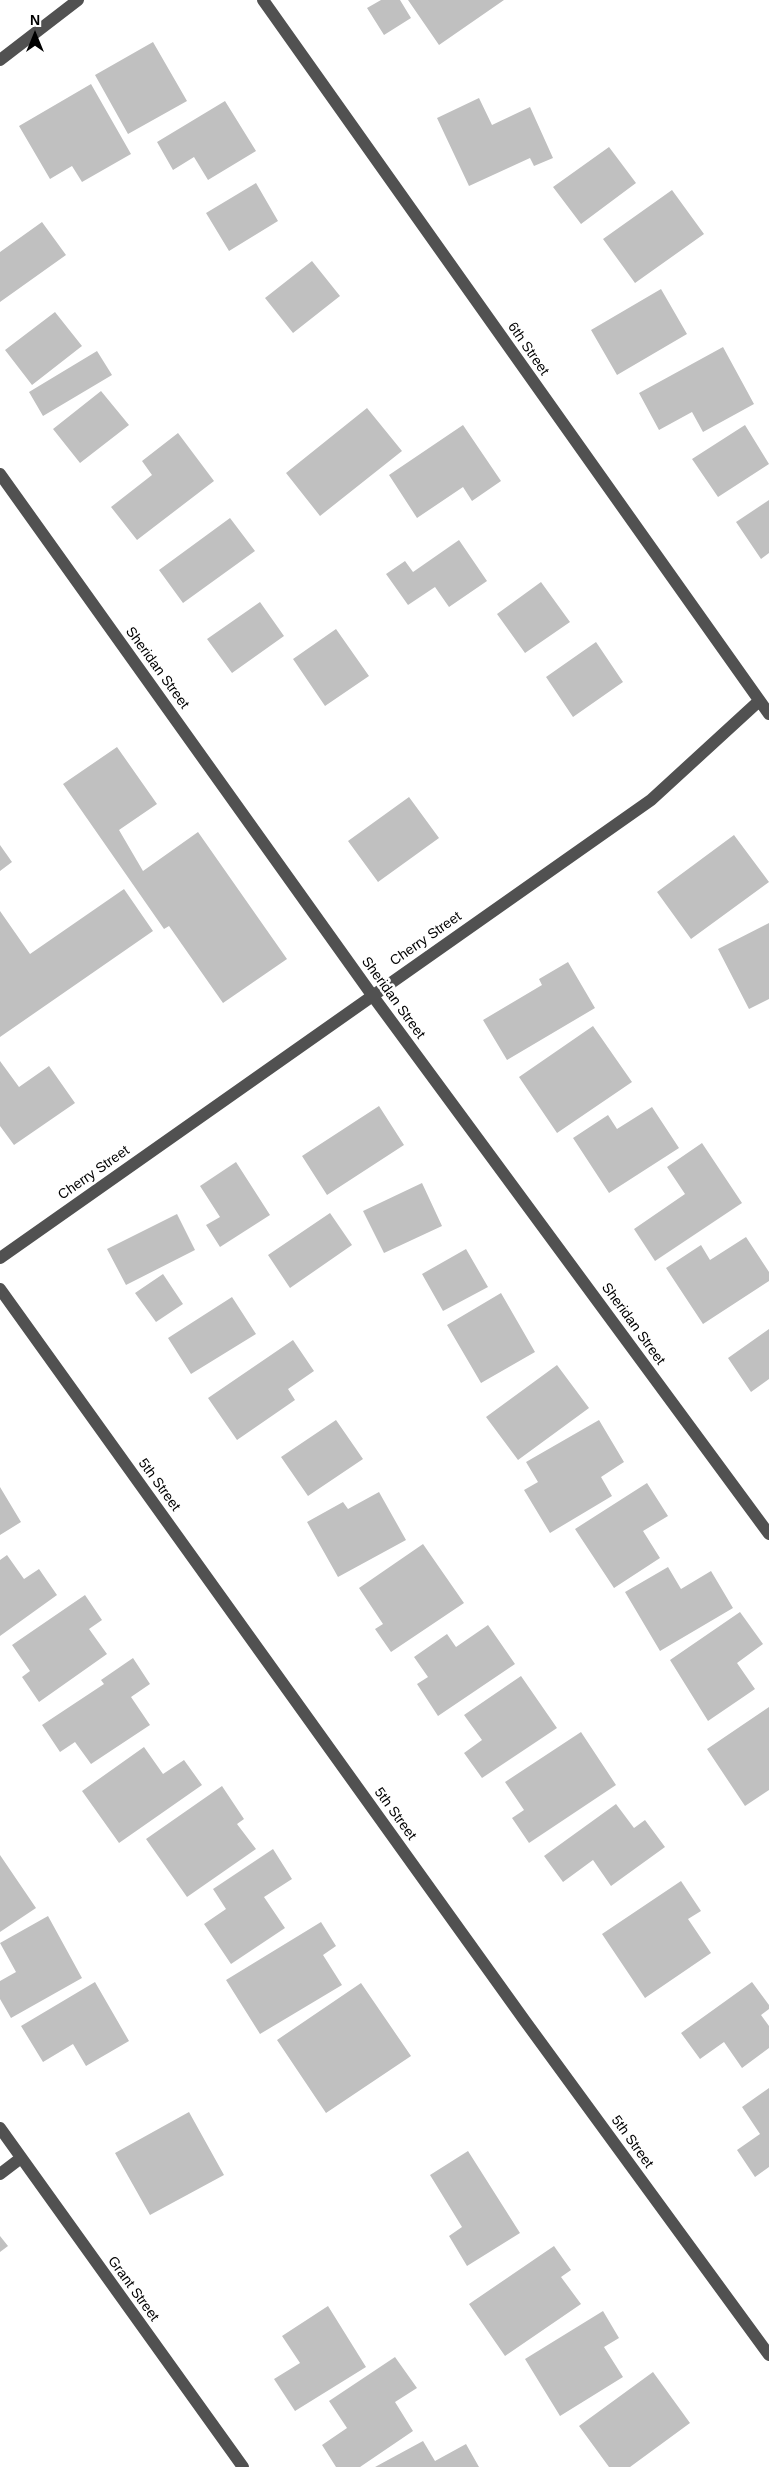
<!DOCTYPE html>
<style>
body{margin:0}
#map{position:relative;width:769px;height:2467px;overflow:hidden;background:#fff;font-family:Helvetica,sans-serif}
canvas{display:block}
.north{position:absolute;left:10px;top:10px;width:50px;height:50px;-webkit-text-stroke:4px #fff;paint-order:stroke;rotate:0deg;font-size:14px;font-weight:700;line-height:20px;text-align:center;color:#000}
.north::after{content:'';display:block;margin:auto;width:18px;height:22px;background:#000;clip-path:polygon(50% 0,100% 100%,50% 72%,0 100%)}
</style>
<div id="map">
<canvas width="769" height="2467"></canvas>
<div class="north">N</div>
</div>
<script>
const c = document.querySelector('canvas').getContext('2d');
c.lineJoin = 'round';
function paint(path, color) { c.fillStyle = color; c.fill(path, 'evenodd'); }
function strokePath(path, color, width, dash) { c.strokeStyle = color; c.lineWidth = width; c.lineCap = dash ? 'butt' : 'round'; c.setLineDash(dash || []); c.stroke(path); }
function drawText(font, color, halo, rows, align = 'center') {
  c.font = font + ' Helvetica,sans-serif'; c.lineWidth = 5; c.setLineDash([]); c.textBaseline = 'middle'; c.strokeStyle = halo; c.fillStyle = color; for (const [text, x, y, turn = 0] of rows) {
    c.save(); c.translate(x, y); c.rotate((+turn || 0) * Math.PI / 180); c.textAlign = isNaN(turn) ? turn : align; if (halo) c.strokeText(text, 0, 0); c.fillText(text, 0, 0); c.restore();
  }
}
paint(new Path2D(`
 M 381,0 L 400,0 L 411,18 L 384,35 L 367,8 Z
 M 408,0 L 504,0 L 439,45 Z
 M 153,42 L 187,101 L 128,134 L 95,75 Z
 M 91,84 L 131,154 L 82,182 L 72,166 L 50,179 L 19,126 Z
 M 479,98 L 492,125 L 530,107 L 553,158 L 534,166 L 530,158 L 469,186 L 437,118 Z
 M 225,101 L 256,151 L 208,180 L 194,157 L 173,170 L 157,142 Z
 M 609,147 L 636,183 L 581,224 L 553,187 Z
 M 256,183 L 278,221 L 229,251 L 206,213 Z
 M 672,190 L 704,234 L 635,283 L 603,239 Z
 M 42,222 L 66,255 L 0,302 L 0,252 Z
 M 312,261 L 340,296 L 293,333 L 265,298 Z
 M 661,289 L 687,334 L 617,375 L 591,330 Z
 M 55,312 L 82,346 L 32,385 L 5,350 Z
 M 723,347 L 754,404 L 703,432 L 692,412 L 659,430 L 639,393 Z
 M 97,351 L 112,375 L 43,416 L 29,392 Z
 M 101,391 L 129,425 L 80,463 L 53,429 Z
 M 367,408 L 402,451 L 320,516 L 286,473 Z
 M 463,425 L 501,481 L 472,501 L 463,487 L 417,518 L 389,475 Z
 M 745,425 L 769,464 L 718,497 L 692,459 Z
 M 178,433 L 214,481 L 137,540 L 111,507 L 152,475 L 142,461 Z
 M 769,500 L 769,553 L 761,559 L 736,522 Z
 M 230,518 L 255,551 L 183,603 L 159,570 Z
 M 459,540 L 487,581 L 449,607 L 435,587 L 408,605 L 386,574 L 405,561 L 413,572 Z
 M 541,582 L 570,622 L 525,653 L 497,614 Z
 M 260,602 L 284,636 L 232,673 L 207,639 Z
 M 336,629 L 369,676 L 325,706 L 293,659 Z
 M 596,642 L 623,682 L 573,717 L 546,677 Z
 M 117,747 L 157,804 L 119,830 L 143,871 L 198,832 L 287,959 L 223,1003 L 169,926 L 164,929 L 63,784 Z
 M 409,797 L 439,838 L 378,882 L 348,841 Z
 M 734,835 L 769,882 L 691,939 L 657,892 Z
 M 0,845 L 12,862 L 0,871 Z
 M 124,889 L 153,931 L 0,1037 L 0,911 L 30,954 Z
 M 769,923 L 769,999 L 749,1009 L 718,949 Z
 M 568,962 L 595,1008 L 507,1060 L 483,1020 L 542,985 L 539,979 Z
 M 593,1026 L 632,1082 L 557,1133 L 519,1077 Z
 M 0,1061 L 19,1087 L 49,1066 L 75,1103 L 14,1145 L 0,1126 Z
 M 379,1106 L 404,1145 L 327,1195 L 302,1156 Z
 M 652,1107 L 679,1148 L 609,1193 L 573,1138 L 608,1115 L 617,1129 Z
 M 702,1143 L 742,1203 L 655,1261 L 634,1229 L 685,1194 L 667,1167 Z
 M 236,1162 L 270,1215 L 220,1247 L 206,1225 L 220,1217 L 200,1186 Z
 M 422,1183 L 442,1226 L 384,1253 L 363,1211 Z
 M 330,1213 L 352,1245 L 290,1288 L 268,1255 Z
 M 177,1214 L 195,1250 L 126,1285 L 107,1249 Z
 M 746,1237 L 769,1272 L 769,1281 L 703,1324 L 666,1268 L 701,1245 L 710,1260 Z
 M 466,1249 L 488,1287 L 443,1311 L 422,1274 Z
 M 163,1274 L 183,1304 L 156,1322 L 135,1293 Z
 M 501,1293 L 535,1352 L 481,1383 L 447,1325 Z
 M 232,1297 L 256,1334 L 191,1374 L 168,1338 Z
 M 769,1329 L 769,1379 L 751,1392 L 728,1358 Z
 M 293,1340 L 314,1371 L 288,1389 L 295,1400 L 237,1440 L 208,1398 Z
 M 557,1365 L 589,1408 L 518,1460 L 486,1417 Z
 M 336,1420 L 363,1459 L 308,1496 L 281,1457 Z
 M 599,1420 L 624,1462 L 601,1477 L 612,1496 L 550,1533 L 524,1490 L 538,1482 L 526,1462 Z
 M 647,1483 L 668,1516 L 643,1531 L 660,1558 L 614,1588 L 575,1529 Z
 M 0,1487 L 21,1522 L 0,1535 Z
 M 379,1492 L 406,1540 L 338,1577 L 307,1522 L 343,1502 L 348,1509 Z
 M 423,1544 L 464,1603 L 391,1652 L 375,1629 L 383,1624 L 359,1588 Z
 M 7,1555 L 24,1579 L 39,1569 L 57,1595 L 0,1636 L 0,1560 Z
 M 668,1567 L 681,1589 L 711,1571 L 733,1608 L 660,1651 L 625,1592 Z
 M 85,1595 L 102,1620 L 89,1629 L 107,1654 L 39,1702 L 22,1677 L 30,1671 L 12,1645 Z
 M 740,1612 L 763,1644 L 737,1663 L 755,1689 L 708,1721 L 670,1660 Z
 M 488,1625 L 515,1664 L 438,1716 L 417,1684 L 428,1677 L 414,1657 L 447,1634 L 456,1647 Z
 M 133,1658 L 150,1684 L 131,1697 L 150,1725 L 91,1764 L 75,1742 L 60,1752 L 42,1725 L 104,1684 L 101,1680 Z
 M 521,1676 L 557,1728 L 482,1778 L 464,1753 L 482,1740 L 464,1715 Z
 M 769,1707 L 769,1790 L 745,1806 L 707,1749 Z
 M 581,1732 L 616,1785 L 529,1843 L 512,1818 L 524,1810 L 505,1782 Z
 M 144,1747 L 163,1774 L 184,1760 L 202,1785 L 119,1843 L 82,1791 Z
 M 222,1786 L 244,1819 L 237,1824 L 256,1849 L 187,1897 L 146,1839 Z
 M 616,1804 L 634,1828 L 645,1820 L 665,1847 L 611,1886 L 593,1860 L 563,1882 L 544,1856 Z
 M 273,1849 L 292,1879 L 264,1897 L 285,1928 L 231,1964 L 204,1924 L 226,1909 L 213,1889 Z
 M 0,1855 L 36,1908 L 0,1932 Z
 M 681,1881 L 701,1911 L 688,1919 L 711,1953 L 645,1998 L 602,1934 Z
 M 48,1916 L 82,1978 L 11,2018 L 0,1999 L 0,1981 L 16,1972 L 0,1943 Z
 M 321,1922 L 336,1946 L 323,1955 L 342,1985 L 260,2034 L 226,1980 Z
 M 95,1982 L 129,2041 L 86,2066 L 73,2044 L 43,2062 L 21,2026 Z
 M 752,1982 L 769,2005 L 769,2009 L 761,2015 L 769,2026 L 769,2048 L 742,2068 L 724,2042 L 700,2059 L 681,2033 Z
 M 361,1983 L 411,2056 L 326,2113 L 277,2040 Z
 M 769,2088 L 769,2167 L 755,2177 L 737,2150 L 760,2134 L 742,2107 Z
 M 189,2112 L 224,2175 L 150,2215 L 115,2153 Z
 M 468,2151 L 520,2233 L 467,2266 L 449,2236 L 462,2227 L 430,2175 Z
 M 0,2236 L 8,2246 L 0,2252 Z
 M 554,2246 L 571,2270 L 561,2277 L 581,2304 L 505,2356 L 469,2304 Z
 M 328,2306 L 366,2367 L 295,2411 L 274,2379 L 300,2363 L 282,2336 Z
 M 603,2311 L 619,2338 L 604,2347 L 623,2377 L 560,2416 L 525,2359 Z
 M 395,2357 L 417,2388 L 395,2402 L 413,2431 L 360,2467 L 336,2467 L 322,2445 L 347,2428 L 329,2401 Z
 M 653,2372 L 690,2423 L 630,2467 L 609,2467 L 579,2426 Z
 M 423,2441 L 435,2461 L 466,2444 L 479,2467 L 375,2467 Z`), '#c0c0c0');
strokePath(new Path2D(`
 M 263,0 L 769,714
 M 0,60 L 78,0
 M 0,474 L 372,995 L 769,1534
 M 0,1258 L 651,800 L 759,701
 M 0,1289 L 525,2021 L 769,2355
 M 0,2128 L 243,2467
 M 0,2174 L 21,2158`), '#515151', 12);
drawText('14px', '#000', '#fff', [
 ["6th Street",528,349,55],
 ["Sheridan Street",157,668,54],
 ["Cherry Street",426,939,-35],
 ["Sheridan Street",393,998,54],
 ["Cherry Street",94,1173,-35],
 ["Sheridan Street",633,1324,54],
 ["5th Street",159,1485,54],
 ["5th Street",395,1814,54],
 ["5th Street",632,2142,54],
 ["Grant Street",133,2289,54]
]);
</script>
